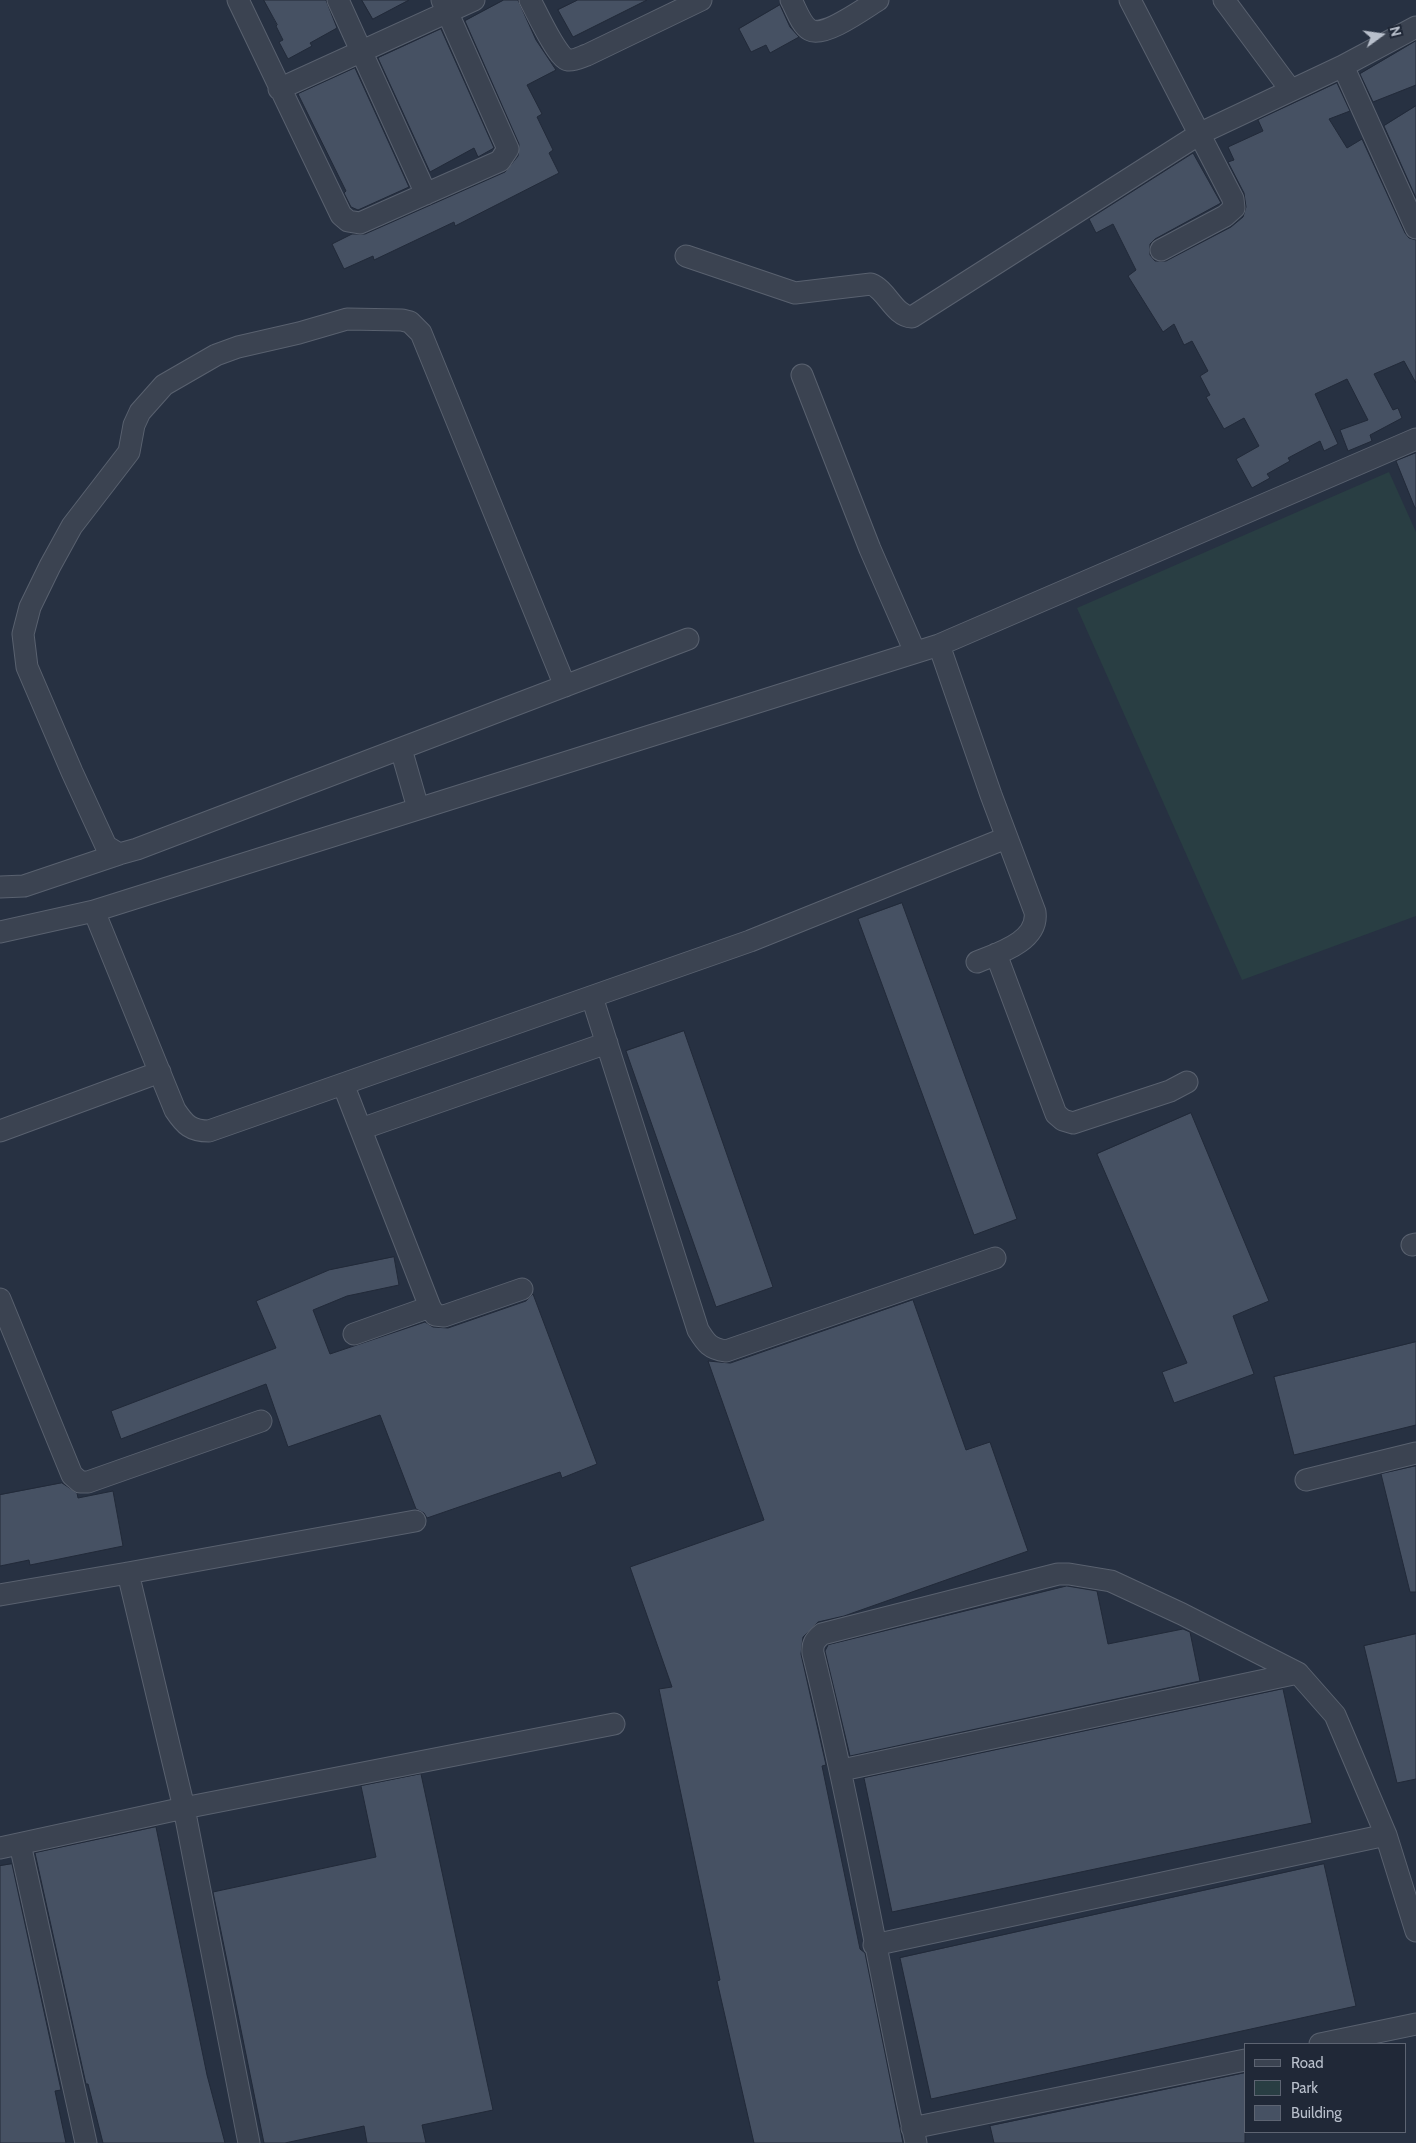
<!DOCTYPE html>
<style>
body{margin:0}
#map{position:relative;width:1416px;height:2143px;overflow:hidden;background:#273142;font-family:Cabin,sans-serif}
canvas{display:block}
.legend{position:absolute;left:1244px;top:2043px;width:162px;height:90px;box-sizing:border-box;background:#202837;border:1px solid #5d6472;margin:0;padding:6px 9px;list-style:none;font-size:15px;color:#b8bfcb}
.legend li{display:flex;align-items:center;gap:10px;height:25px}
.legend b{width:25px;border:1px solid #5d6472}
.north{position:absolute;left:1356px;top:10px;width:50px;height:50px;-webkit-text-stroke:4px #202837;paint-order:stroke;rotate:76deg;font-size:14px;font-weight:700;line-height:20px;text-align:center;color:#b8bfcb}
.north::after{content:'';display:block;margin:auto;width:18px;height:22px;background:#b8bfcb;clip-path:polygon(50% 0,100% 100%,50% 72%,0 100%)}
</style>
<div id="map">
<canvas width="1416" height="2143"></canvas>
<ul class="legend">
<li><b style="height:6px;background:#3b4351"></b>Road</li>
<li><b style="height:14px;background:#293e43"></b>Park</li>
<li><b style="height:14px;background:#465163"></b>Building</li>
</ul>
<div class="north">N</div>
</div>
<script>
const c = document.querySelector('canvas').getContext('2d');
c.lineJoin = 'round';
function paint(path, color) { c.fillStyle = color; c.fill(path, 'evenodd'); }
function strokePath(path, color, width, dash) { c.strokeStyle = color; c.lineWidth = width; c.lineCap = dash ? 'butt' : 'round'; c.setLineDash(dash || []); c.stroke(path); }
paint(new Path2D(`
 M 1389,472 L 1416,532 L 1416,916 L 1242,980 L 1077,608 Z`), '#293e43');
const building = new Path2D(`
 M 264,0 L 326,0 L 337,28 L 310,43 L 312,46 L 288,59 L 279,42 L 283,40 L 276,26 L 277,25 Z
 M 362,0 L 409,0 L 373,19 Z
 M 504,0 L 518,0 L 536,40 L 556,70 L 527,85 L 542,114 L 537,117 L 553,150 L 549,153 L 559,173 L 455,226 L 454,222 L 374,260 L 373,256 L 344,269 L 332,244 L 352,234 L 365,234 L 505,172 L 518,156 L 519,144 L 465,21 Z
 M 578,0 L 647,0 L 573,37 L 558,10 Z
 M 780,5 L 790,27 L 799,37 L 770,53 L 766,45 L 751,52 L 739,29 Z
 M 441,29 L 494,148 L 478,157 L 474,148 L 430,172 L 378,58 Z
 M 1416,41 L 1416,85 L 1373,102 L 1360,74 Z
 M 355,68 L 409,187 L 358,210 L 351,207 L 344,193 L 346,191 L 298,94 Z
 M 1337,83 L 1350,111 L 1329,119 L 1347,148 L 1362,139 L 1405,233 L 1409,238 L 1416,240 L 1416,383 L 1404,361 L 1374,374 L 1393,410 L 1398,408 L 1402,418 L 1370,435 L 1372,441 L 1348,451 L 1340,430 L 1368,420 L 1347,379 L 1315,394 L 1338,444 L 1324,451 L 1320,441 L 1288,458 L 1290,461 L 1267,474 L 1270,478 L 1252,488 L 1236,459 L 1259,446 L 1244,418 L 1224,429 L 1206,397 L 1210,395 L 1200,376 L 1208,371 L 1192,341 L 1184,345 L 1174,324 L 1163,332 L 1128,276 L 1136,270 L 1113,224 L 1096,233 L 1089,219 L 1193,153 L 1221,203 L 1155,239 L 1150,244 L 1150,255 L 1155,261 L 1166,261 L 1231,227 L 1243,217 L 1246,207 L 1244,193 L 1228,162 L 1234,160 L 1228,147 L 1263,131 L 1258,120 Z
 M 1416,106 L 1416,198 L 1384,126 Z
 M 1416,453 L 1416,508 L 1415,508 L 1396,461 Z
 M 902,903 L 1017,1219 L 974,1235 L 858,919 Z
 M 684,1031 L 773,1287 L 716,1307 L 626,1051 Z
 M 1191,1113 L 1269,1301 L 1233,1316 L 1254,1374 L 1174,1403 L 1162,1372 L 1187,1363 L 1097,1154 Z
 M 394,1257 L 399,1285 L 347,1296 L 313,1310 L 330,1354 L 425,1322 L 433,1327 L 448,1328 L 526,1301 L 533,1294 L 597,1464 L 562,1478 L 560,1472 L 427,1518 L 424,1513 L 416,1509 L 380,1415 L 288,1447 L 266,1384 L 121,1439 L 111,1411 L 276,1348 L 256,1301 L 329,1270 Z
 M 913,1300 L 966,1450 L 990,1442 L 1028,1551 L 844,1616 L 818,1622 L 803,1637 L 801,1654 L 826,1765 L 822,1766 L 860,1949 L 865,1953 L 903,2143 L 754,2143 L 717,1981 L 720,1980 L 659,1689 L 672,1687 L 630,1567 L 764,1520 L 708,1361 L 730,1363 Z
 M 1416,1342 L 1416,1425 L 1294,1455 L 1274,1377 Z
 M 1416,1466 L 1416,1592 L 1410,1592 L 1381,1474 Z
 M 62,1483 L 77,1493 L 78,1498 L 113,1491 L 123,1546 L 30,1565 L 29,1560 L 0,1566 L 0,1495 Z
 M 1067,1586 L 1097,1591 L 1108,1644 L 1183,1629 L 1190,1632 L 1200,1681 L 850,1756 L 825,1651 L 828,1645 Z
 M 1416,1634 L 1416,1779 L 1397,1783 L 1364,1646 Z
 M 1283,1689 L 1312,1823 L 892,1912 L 864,1778 Z
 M 421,1774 L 493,2110 L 422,2125 L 426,2143 L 367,2143 L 364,2126 L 285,2143 L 264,2143 L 213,1892 L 376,1857 L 361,1786 Z
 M 156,1827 L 207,2075 L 225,2143 L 103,2143 L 88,2084 L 86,2084 L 35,1853 Z
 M 12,1864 L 61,2090 L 55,2091 L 66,2143 L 0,2143 L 0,1866 Z
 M 1324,1864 L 1356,2006 L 931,2099 L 900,1958 Z
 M 1245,2073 L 1245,2143 L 994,2143 L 990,2126 Z`);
paint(building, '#465163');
strokePath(building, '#222a39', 1);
const minor = new Path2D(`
 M 238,0 L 341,215 L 348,221 L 360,223 L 500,161 L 508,149 L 442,0
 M 338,0 L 426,194
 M 530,0 C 536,11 558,59 568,60 C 574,61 581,57 587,55 L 701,0
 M 791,0 C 796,9 801,25 810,30 C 824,38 865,8 878,0
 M 1130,0 L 1233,199 L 1234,208 L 1225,216 L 1161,250
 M 1224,0 L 1290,89
 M 1343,66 L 1416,228
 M 279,89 L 474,0
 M 686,256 L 795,293 L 871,284 C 887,290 894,316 912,317 L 1201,133 L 1343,66 L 1416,27
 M 802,375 L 870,549 L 915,652
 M 939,645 L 991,795 L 1035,912 C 1039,941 999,953 977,962
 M 565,686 L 421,333 L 410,322 L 402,320 L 347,319 L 299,333 L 238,347 L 216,355 L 164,385 L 140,412 L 134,425 L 129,452 L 72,526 L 50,566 L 30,607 L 23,634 L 27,667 L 72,772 L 106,846 L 119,854 L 137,849 L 688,639
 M 401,749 L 418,808
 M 0,887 L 24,886 L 119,854
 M 94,911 L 175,1110 C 185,1125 191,1131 209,1131 L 750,941 L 1006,838
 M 0,932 L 94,911 L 939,645 L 1416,439
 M 996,954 L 1056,1114 L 1063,1120 L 1073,1123 L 1170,1091 L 1187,1082
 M 592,997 L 698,1330 C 706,1343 710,1349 726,1351 L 995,1258
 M 343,1084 L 430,1307 L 435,1315 L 444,1316 L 522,1289
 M 361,1129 L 607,1043
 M 0,1131 L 160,1072
 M 1412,1245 L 1416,1244
 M 0,1299 L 72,1475 L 80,1482 L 88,1482 L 261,1421
 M 354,1334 L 430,1307
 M 1306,1480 L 1416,1453
 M 0,1595 L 128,1573
 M 842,1770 L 1298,1673
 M 20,1844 L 86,2143
 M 0,1848 L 184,1808 L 614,1724
 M 874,1945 L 1386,1835
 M 1320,2044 L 1416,2024
 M 912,2128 L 1245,2060
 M 249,2143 L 184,1808 L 128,1573 L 415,1521
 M 916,2143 C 881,1980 853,1815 813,1653 C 812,1644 815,1640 822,1634 L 1058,1574 L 1069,1574 L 1111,1581 L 1182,1614 L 1298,1673 L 1335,1715 L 1386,1835 L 1416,1931`);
strokePath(minor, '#59616f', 23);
strokePath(minor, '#3b4351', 21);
</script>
